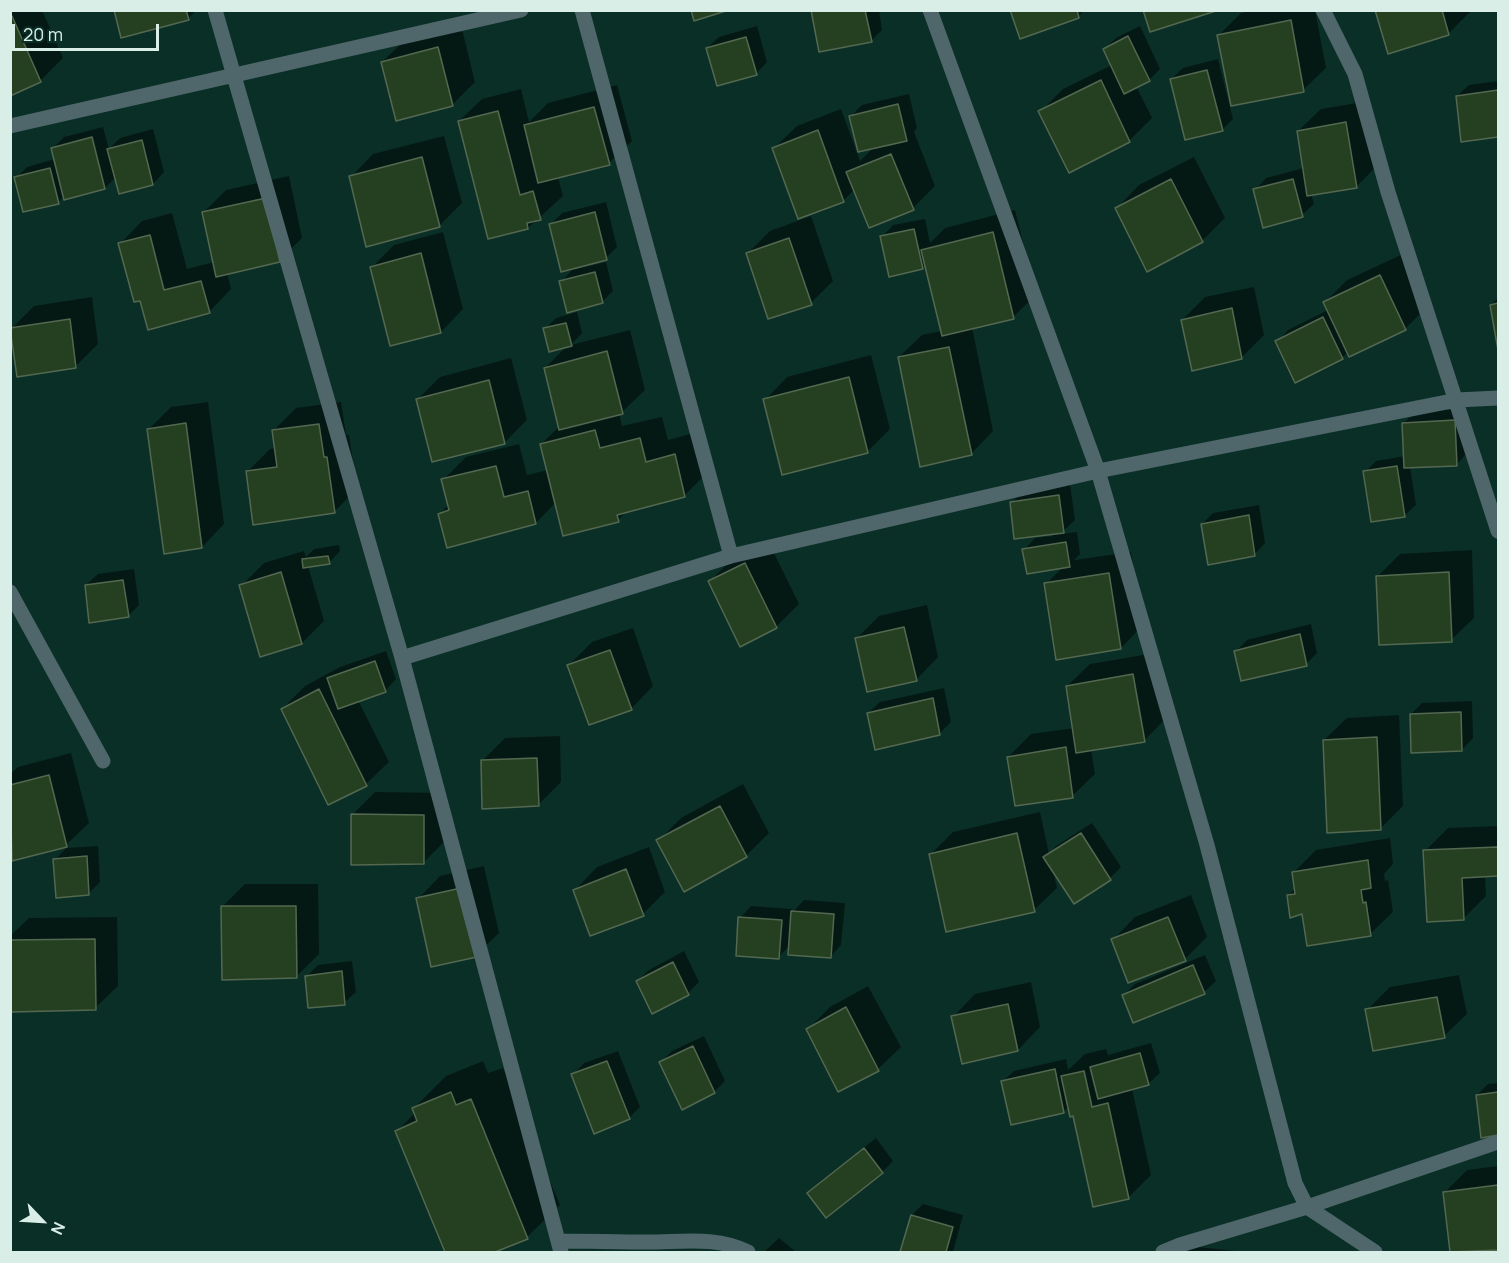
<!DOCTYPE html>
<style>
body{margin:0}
#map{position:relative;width:1509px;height:1263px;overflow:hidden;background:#0a2f27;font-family:Manrope,sans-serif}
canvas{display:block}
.frame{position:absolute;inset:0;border:12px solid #daeee8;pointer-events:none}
.north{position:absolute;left:12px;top:1191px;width:60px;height:60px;-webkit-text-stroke:4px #0a2f27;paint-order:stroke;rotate:115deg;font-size:16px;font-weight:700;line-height:24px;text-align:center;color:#daeee8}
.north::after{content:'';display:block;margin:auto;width:21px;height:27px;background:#daeee8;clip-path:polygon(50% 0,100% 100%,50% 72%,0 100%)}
.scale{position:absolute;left:12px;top:24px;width:147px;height:27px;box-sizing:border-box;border:3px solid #daeee8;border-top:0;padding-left:8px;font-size:18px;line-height:21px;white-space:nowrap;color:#daeee8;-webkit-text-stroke:4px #0a2f27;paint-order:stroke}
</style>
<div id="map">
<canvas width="1509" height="1263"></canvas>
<div class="frame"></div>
<div class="north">N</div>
<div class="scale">20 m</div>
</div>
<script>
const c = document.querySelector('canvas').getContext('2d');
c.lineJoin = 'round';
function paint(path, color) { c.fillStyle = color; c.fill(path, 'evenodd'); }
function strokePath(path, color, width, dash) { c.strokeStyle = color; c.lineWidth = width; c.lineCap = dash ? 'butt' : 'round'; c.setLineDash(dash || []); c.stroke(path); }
paint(new Path2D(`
 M 10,10 L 42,10 L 63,58 L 41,80 L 10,94 Z
 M 115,10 L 196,10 L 188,19 Z
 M 812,10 L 879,10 L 882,30 L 871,41 Z
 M 1012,10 L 1084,10 L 1079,16 L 1021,37 Z
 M 1255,10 L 1315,10 L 1326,68 L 1303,90 L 1218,36 L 1241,13 Z
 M 1377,10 L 1471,10 L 1471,11 L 1448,34 Z
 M 461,25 L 475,82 L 452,105 L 382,62 L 405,40 Z
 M 757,26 L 767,62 L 756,74 L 707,48 L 719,37 Z
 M 1140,26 L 1160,69 L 1149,80 L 1136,86 L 1152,118 L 1129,141 L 1040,112 L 1063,89 L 1112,65 L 1104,49 L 1116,38 Z
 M 1218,59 L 1233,119 L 1222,130 L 1171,79 L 1183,68 Z
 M 1498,81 L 1498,136 L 1463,140 L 1457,96 L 1469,85 Z
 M 617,85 L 632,141 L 609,163 L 558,177 L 563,196 L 528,228 L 459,121 L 482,99 L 521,89 L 529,122 L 548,103 Z
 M 909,94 L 917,128 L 914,132 L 935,186 L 913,208 L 855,189 L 843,201 L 774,148 L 797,126 L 841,109 L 860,161 L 874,147 L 851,116 L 862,105 Z
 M 1369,101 L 1379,164 L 1356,187 L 1311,194 L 1314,204 L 1302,215 L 1255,190 L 1266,178 L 1304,168 L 1298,131 L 1321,109 Z
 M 103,127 L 109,149 L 120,138 L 153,129 L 164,172 L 153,184 L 116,177 L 105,188 L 65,196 L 58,202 L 16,178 L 27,167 L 55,159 L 53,148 L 64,137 Z
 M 444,136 L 462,203 L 439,226 L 351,177 L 373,154 Z
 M 1194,157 L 1225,218 L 1202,241 L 1117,208 L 1139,185 Z
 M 289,176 L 302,238 L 279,261 L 227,273 L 231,289 L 209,312 L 141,299 L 120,244 L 142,221 L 172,213 L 187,269 L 214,262 L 204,212 L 226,190 Z
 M 606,202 L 617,247 L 606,258 L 550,225 L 562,213 Z
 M 1015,210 L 1036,295 L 1013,317 L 972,327 L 993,431 L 971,454 L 899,357 L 922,335 L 942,331 L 925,264 L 922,268 L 882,237 L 893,225 L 925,219 L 930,243 L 945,228 Z
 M 811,216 L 833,281 L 811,303 L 748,253 L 770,231 Z
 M 443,232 L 463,309 L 441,332 L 371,268 L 394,245 Z
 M 1403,254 L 1428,306 L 1405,329 L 1348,352 L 1342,358 L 1277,342 L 1288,330 L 1328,310 L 1325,302 L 1347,280 Z
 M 606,262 L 613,291 L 602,302 L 561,282 L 572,270 Z
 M 1254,287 L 1264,335 L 1241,358 L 1182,320 L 1205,297 Z
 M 92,297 L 98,344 L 75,367 L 12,328 L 34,306 Z
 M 1498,298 L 1498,342 L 1491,305 Z
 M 577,312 L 582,333 L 571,345 L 630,330 L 645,390 L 622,412 L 619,413 L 622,426 L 662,417 L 668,440 L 697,432 L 707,473 L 684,496 L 627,511 L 618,520 L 556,502 L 536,523 L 440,514 L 449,504 L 443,480 L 466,457 L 519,444 L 527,475 L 548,470 L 541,444 L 560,426 L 545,368 L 568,345 L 545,329 L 556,318 Z
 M 871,355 L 890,429 L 868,451 L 783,473 L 765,400 L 787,377 Z
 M 511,358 L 527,420 L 504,443 L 418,399 L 440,377 Z
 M 208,402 L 224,524 L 202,547 L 148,430 L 171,407 Z
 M 341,402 L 346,435 L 349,435 L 357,489 L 334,512 L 247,472 L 270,449 L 276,448 L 273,431 L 296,408 Z
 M 1466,409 L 1467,453 L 1456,465 L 1410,467 L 1416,505 L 1404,516 L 1365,472 L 1376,461 L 1405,456 L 1404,423 L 1415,412 Z
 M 1070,484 L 1075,520 L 1060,534 L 1077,532 L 1080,554 L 1074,560 L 1131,552 L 1143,625 L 1121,648 L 1046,584 L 1063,567 L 1024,550 L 1035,538 L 1053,536 L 1053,533 L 1012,502 L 1023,491 Z
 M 1259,505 L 1265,543 L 1254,555 L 1202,524 L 1213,513 Z
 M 768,541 L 799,604 L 776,627 L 710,581 L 733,558 Z
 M 339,545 L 340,551 L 329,563 L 308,566 L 324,621 L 302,643 L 241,586 L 264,563 L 304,551 L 306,557 L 314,549 Z
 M 1472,550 L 1474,618 L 1451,640 L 1378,576 L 1400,554 Z
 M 134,569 L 139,605 L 128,616 L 86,585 L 98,574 Z
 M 927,605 L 938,657 L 916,680 L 857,638 L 879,616 Z
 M 1311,624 L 1317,653 L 1306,664 L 1236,651 L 1247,640 Z
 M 633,628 L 653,686 L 631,709 L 569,665 L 592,642 Z
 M 386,651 L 396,679 L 385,691 L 358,700 L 389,762 L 366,784 L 282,709 L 305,686 L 340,667 Z
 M 1155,653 L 1166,718 L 1144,741 L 1091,749 L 1095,774 L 1072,796 L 1008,757 L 1031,734 L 1074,728 L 1067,686 L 1090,664 Z
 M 944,688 L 951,722 L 939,734 L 868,713 L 880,702 Z
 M 1472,701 L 1473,738 L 1462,750 L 1411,714 L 1422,703 Z
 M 1399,715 L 1403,806 L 1380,829 L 1324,740 L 1347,718 Z
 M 560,736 L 561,782 L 538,805 L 482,761 L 505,738 Z
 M 71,753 L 89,823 L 66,845 L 13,859 L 10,850 L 10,774 L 18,767 Z
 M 743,784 L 769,833 L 746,856 L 684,889 L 658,841 L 681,818 Z
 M 375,792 L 446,793 L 446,840 L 423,863 L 352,815 Z
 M 1040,812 L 1049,854 L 1056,846 L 1092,823 L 1121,867 L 1110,878 L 1075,902 L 1053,870 L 1057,888 L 1034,910 L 931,854 L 953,832 Z
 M 1498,826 L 1498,875 L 1485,876 L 1486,896 L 1463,919 L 1425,851 L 1448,828 Z
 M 1390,838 L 1393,864 L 1384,874 L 1385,881 L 1388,880 L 1393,912 L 1370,934 L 1303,912 L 1288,895 L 1296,888 L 1293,873 L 1316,850 Z
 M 98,846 L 100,882 L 89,893 L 55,860 L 66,848 Z
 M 649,847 L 665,892 L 643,914 L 575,890 L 597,867 Z
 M 484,866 L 499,933 L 476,955 L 418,899 L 440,876 Z
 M 245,884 L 318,884 L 319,954 L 296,977 L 222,907 Z
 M 1191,895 L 1207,937 L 1185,959 L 1113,940 L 1135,917 Z
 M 804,900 L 845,903 L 841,945 L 830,957 L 790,946 L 778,957 L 740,918 L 751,906 L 792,909 L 792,913 Z
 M 117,917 L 118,986 L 95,1008 L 10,1010 L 10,936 L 29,918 Z
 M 684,951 L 699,982 L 688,993 L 637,981 L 649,970 Z
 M 1205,955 L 1216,981 L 1204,992 L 1134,1021 L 1124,995 L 1135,984 Z
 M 352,961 L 356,992 L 344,1003 L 307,976 L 318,965 Z
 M 1459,975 L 1467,1014 L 1444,1036 L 1367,1010 L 1390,987 Z
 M 1031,982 L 1040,1027 L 1018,1050 L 963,1062 L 953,1017 L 975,994 Z
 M 868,986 L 901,1047 L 878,1069 L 808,1029 L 830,1007 Z
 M 704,1036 L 725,1081 L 714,1092 L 661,1062 L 672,1051 Z
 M 1151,1043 L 1160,1073 L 1148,1084 L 1132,1089 L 1151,1175 L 1128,1198 L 1069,1106 L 1063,1112 L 1002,1082 L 1014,1071 L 1066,1059 L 1068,1070 L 1085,1054 L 1106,1049 L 1108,1055 Z
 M 618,1051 L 640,1107 L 629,1118 L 573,1075 L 584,1063 Z
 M 483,1061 L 488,1073 L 503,1068 L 560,1205 L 527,1237 L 491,1252 L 447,1252 L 397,1131 L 415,1113 L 413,1109 L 446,1076 Z
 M 1498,1083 L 1498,1134 L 1482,1136 L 1477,1095 L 1488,1084 Z
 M 876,1138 L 893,1161 L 882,1172 L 809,1193 L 820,1182 Z
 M 1498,1166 L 1498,1249 L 1451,1252 L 1444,1193 L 1467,1170 Z
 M 923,1204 L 963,1215 L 953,1252 L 902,1252 L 912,1215 Z
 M 779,1238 L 796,1252 L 764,1252 Z
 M 1189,1246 L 1236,1251 L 1235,1252 L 1182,1252 Z`), '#0007');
const building = new Path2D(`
 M 114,10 L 186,10 L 189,20 L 121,38 Z
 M 691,10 L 729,10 L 694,21 Z
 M 811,10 L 865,10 L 872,42 L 819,52 Z
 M 1010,10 L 1077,10 L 1079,18 L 1020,39 Z
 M 1143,10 L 1219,10 L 1150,32 Z
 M 1375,10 L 1442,10 L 1449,35 L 1388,54 Z
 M 12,16 L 41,82 L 10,96 L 10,17 Z
 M 1291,20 L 1304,92 L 1231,106 L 1217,35 Z
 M 1128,36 L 1150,81 L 1124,94 L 1103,49 Z
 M 746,37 L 757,75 L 717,86 L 706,48 Z
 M 438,47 L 453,106 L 396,121 L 381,62 Z
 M 1207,70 L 1223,131 L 1185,140 L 1170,79 Z
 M 1101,80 L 1130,142 L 1069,173 L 1038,111 Z
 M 1498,90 L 1498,137 L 1461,142 L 1456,96 Z
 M 898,104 L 907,141 L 858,152 L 849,116 Z
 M 594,107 L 610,165 L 538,183 L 524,125 Z
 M 498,111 L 520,195 L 533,191 L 541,220 L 527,223 L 528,229 L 488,239 L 458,121 Z
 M 1346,122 L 1357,188 L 1307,196 L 1297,131 Z
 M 818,130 L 844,202 L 798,219 L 772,148 Z
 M 92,137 L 105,189 L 64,200 L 51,148 Z
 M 142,140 L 153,185 L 119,194 L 107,149 Z
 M 891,154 L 914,210 L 869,228 L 846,172 Z
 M 422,157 L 440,227 L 366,247 L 349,176 Z
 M 50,168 L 59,204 L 23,212 L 14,177 Z
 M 1171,179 L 1203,242 L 1147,272 L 1115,208 Z
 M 1293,179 L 1303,217 L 1263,228 L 1253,189 Z
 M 266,198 L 280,262 L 216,277 L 202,212 Z
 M 595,212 L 607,260 L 561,272 L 549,224 Z
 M 914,229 L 923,269 L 889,277 L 880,236 Z
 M 993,232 L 1014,319 L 942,336 L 921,250 Z
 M 150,235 L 164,290 L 201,281 L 210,313 L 148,330 L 140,301 L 134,302 L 118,243 Z
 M 789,238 L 812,305 L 768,319 L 746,253 Z
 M 421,253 L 441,333 L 390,346 L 370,267 Z
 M 595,272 L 603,303 L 567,313 L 559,281 Z
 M 1380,275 L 1406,330 L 1349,357 L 1323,302 Z
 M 1498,303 L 1498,350 L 1490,305 Z
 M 1232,308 L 1242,359 L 1192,371 L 1181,320 Z
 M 1323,317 L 1343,359 L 1295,383 L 1275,341 Z
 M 70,319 L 76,368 L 17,377 L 10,328 Z
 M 566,323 L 572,346 L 549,352 L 543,328 Z
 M 949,347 L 972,455 L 920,467 L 898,357 Z
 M 607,351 L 623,414 L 559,430 L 544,368 Z
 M 849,377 L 868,453 L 782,475 L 763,399 Z
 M 489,380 L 505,444 L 432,462 L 416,399 Z
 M 1455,420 L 1457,466 L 1404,468 L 1402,423 Z
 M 186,423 L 202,548 L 164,554 L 147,429 Z
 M 319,424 L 324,457 L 327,457 L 335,513 L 253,525 L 246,471 L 277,467 L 272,430 Z
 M 595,430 L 600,448 L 640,438 L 646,462 L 675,454 L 685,497 L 617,515 L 619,522 L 563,536 L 540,444 Z
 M 496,466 L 504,497 L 528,491 L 536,524 L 447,548 L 438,514 L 449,510 L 441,479 Z
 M 1397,466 L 1405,517 L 1371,522 L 1363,471 Z
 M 1059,495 L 1064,533 L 1014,539 L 1010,502 Z
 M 1249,515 L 1255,556 L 1208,565 L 1201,524 Z
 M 1066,542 L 1070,567 L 1027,574 L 1022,549 Z
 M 328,556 L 330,564 L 303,568 L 302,559 Z
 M 745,563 L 777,628 L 740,647 L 708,581 Z
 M 281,572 L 302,644 L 260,657 L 239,585 Z
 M 1449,572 L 1452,642 L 1379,645 L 1376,576 Z
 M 1109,573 L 1121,649 L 1056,660 L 1044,583 Z
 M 123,580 L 129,617 L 89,623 L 85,585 Z
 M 904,627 L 917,681 L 867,692 L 855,638 Z
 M 1300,634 L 1307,666 L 1241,681 L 1234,651 Z
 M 610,650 L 632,710 L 589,725 L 567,665 Z
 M 375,661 L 386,692 L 338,709 L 327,678 Z
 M 1133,674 L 1145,742 L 1076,753 L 1066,686 Z
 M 319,689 L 367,786 L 328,805 L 281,709 Z
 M 933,698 L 940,735 L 875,750 L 867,713 Z
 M 1461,712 L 1462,751 L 1411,753 L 1410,714 Z
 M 1377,737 L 1381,830 L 1327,833 L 1323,740 Z
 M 1066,747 L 1073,798 L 1015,806 L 1007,757 Z
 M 537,758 L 539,806 L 482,809 L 481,760 Z
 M 49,775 L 67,847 L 12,861 L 10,785 Z
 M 720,806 L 747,857 L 684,892 L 656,840 Z
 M 351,814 L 424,815 L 424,864 L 351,865 Z
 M 1017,833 L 1035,912 L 946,932 L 929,854 Z
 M 1081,833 L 1111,880 L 1074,904 L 1043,857 Z
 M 1498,847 L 1498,876 L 1462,878 L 1464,920 L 1427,922 L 1423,850 Z
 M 87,856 L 89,895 L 56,898 L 53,859 Z
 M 1368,860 L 1371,888 L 1361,890 L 1363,903 L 1366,902 L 1371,936 L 1307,946 L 1302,914 L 1290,918 L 1287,895 L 1295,894 L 1292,872 Z
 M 626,869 L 644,916 L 590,936 L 573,890 Z
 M 461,888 L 477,957 L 431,967 L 416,898 Z
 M 221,906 L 296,906 L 297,978 L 222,980 Z
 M 791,911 L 834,914 L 831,958 L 788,955 Z
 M 738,917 L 782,920 L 779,959 L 736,956 Z
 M 1168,917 L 1186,961 L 1128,983 L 1111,939 Z
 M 95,939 L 96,1010 L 10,1012 L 10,940 Z
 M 673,962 L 689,995 L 652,1014 L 636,981 Z
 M 1193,965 L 1205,994 L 1133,1023 L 1122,995 Z
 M 342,971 L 345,1005 L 308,1008 L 305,976 Z
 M 1437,997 L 1445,1038 L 1373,1051 L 1365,1009 Z
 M 1008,1004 L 1018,1051 L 962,1064 L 951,1016 Z
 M 846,1007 L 879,1071 L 838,1092 L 806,1029 Z
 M 693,1046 L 715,1093 L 682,1110 L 659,1062 Z
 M 1140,1053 L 1149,1085 L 1098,1099 L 1090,1067 Z
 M 607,1061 L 630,1119 L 594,1134 L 571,1074 Z
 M 1055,1069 L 1064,1113 L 1011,1125 L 1001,1081 Z
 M 1084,1071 L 1092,1107 L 1108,1103 L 1129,1199 L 1093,1207 L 1073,1116 L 1070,1117 L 1061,1076 Z
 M 451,1092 L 456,1105 L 471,1099 L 528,1239 L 495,1252 L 445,1252 L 395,1131 L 417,1121 L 412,1108 Z
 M 1498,1092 L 1498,1135 L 1481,1138 L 1476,1095 Z
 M 864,1148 L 883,1173 L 826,1218 L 807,1193 Z
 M 1498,1185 L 1498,1250 L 1450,1252 L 1443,1192 Z
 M 911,1215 L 953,1227 L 946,1252 L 900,1252 Z`);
paint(building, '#244020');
strokePath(building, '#546851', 1.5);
strokePath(new Path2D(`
 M 215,10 L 402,658 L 561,1252
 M 582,10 L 731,556
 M 930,10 L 1098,471 L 1207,845 L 1295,1183 L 1307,1207 L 1375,1252
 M 1323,10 L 1355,74 L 1388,192 L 1498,531
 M 10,126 L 521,10
 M 10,592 L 103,761
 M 402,658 L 731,556 L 1098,471 L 1457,400 L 1498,398
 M 558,1241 C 588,1241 618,1242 648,1242 C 682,1242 717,1236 748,1252
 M 1163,1252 L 1180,1245 L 1307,1207 L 1498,1142`), '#4f676b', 15);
</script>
